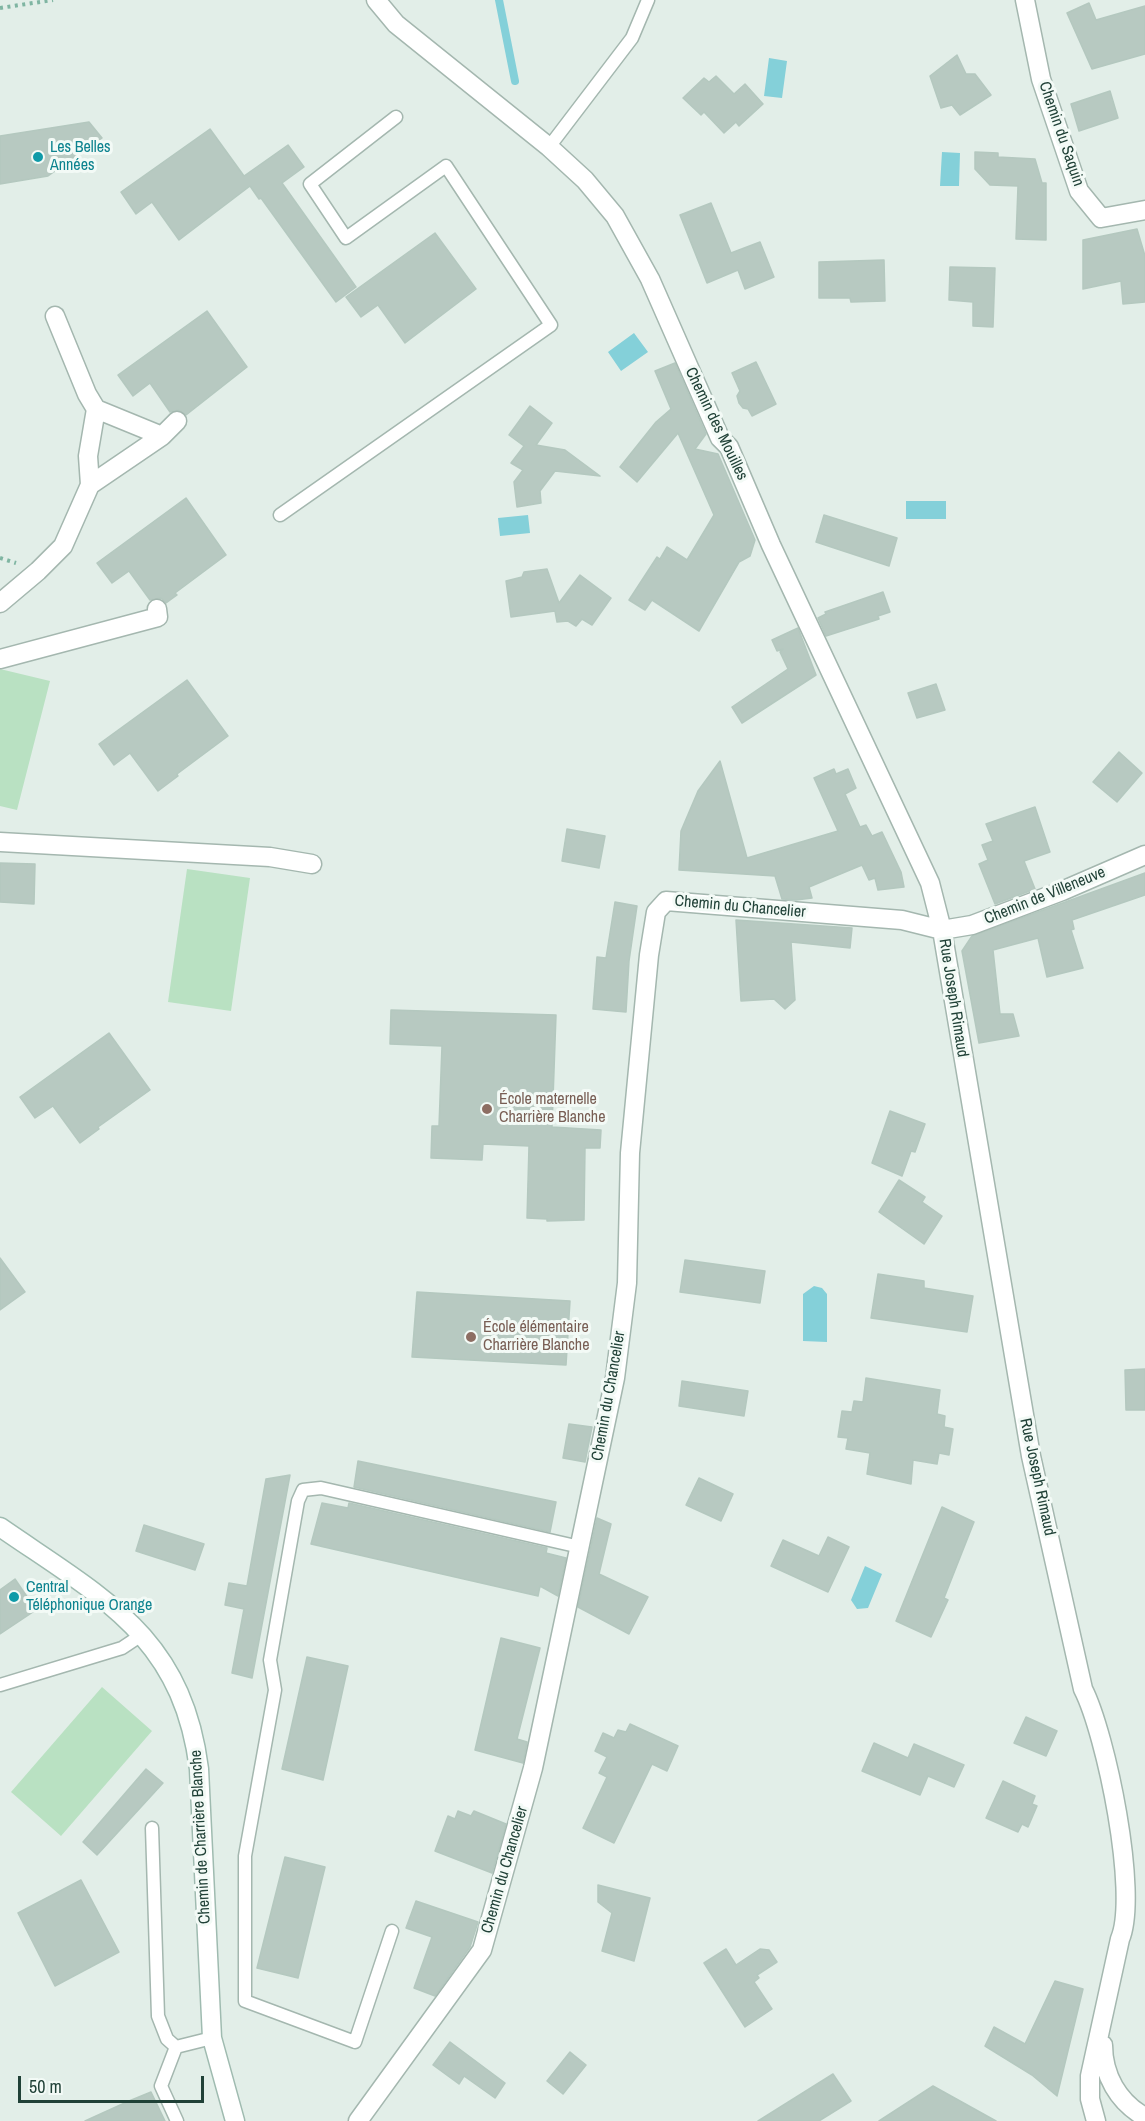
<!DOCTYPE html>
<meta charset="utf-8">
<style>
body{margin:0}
#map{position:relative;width:1145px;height:2121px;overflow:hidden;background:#e2eee8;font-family:"Archivo Narrow",sans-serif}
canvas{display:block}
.scale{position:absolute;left:18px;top:2076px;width:186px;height:27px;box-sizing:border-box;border:3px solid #204137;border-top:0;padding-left:8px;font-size:18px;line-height:21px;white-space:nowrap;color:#204137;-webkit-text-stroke:4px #f3faf6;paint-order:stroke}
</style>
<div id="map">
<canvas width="1145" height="2121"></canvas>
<div class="scale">50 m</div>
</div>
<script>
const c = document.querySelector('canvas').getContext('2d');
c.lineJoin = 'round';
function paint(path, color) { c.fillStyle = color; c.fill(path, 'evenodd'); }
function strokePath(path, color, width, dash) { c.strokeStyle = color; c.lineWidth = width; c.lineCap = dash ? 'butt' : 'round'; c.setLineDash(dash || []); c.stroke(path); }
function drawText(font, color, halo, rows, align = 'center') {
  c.font = font + ' "Archivo Narrow",sans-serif'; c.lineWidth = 6; c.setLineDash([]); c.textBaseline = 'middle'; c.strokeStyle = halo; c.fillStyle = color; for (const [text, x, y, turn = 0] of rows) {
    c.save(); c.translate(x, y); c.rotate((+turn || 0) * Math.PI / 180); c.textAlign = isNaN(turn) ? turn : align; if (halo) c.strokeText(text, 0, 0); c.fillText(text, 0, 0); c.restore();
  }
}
paint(new Path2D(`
 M 0,669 L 50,681 L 17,810 L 0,806 Z
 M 187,869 L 250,878 L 231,1011 L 168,1002 Z
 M 102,1687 L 152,1731 L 61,1836 L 11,1792 Z`), '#b9e1c2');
paint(new Path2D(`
 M 769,58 L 787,61 L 782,98 L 764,96 Z
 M 942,152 L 960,153 L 959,186 L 940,186 Z
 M 634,333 L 648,352 L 621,371 L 608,352 Z
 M 906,501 L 946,501 L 946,519 L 906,519 Z
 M 528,515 L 530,533 L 500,536 L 498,518 Z
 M 814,1286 L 822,1288 L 827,1294 L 827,1342 L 803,1341 L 803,1294 Z
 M 865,1566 L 882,1574 L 868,1608 L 857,1609 L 851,1600 Z`), '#84d0d9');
strokePath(new Path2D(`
 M 499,0 L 515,81`), '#84d0d9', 8);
const building = new Path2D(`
 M 1089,3 L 1096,20 L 1145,6 L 1145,54 L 1092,69 L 1067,13 Z
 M 957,55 L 966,74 L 975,74 L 991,95 L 960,115 L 952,105 L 941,108 L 930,76 Z
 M 716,76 L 734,94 L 745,84 L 763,104 L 739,126 L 736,122 L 724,133 L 704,112 L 701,115 L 683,98 L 704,78 L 709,82 Z
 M 1110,91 L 1118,118 L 1079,131 L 1071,104 Z
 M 89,122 L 102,138 L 48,176 L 0,184 L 0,136 Z
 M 210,129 L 244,176 L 288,145 L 304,167 L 282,183 L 356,287 L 336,302 L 261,198 L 259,199 L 250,186 L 179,240 L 152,202 L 136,214 L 121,192 Z
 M 975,152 L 998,153 L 998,157 L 1035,159 L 1042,183 L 1046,183 L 1046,240 L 1016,239 L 1018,186 L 990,185 L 975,169 Z
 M 711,203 L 731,253 L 760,242 L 774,277 L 745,289 L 738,270 L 707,283 L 680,215 Z
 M 1137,229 L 1145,256 L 1145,302 L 1123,304 L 1121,281 L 1083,289 L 1083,240 Z
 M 435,233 L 476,289 L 405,343 L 378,305 L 361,317 L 346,297 Z
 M 884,260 L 885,301 L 851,302 L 850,298 L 819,298 L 819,262 Z
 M 950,267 L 995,268 L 993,327 L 973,326 L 973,302 L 949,300 Z
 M 207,311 L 247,367 L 186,415 L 179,410 L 170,412 L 150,383 L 133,396 L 118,375 Z
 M 756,362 L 776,404 L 752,416 L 748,409 L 743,408 L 739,403 L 737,396 L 740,391 L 732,373 Z
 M 675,363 L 706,434 L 695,449 L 718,454 L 755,540 L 750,556 L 739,562 L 699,631 L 652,600 L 645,610 L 629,600 L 657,557 L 660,559 L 667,547 L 687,560 L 714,515 L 678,433 L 637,482 L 620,467 L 656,422 L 671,409 L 655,371 Z
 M 530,406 L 552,423 L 536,445 L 565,450 L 600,476 L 555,471 L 540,491 L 541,503 L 517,507 L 514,482 L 523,470 L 511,463 L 524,446 L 509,435 Z
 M 186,498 L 226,555 L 175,593 L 177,595 L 166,603 L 161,598 L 150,600 L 129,571 L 112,583 L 97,563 Z
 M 824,515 L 897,538 L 889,566 L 816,542 Z
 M 547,569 L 559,603 L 580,575 L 611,598 L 592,625 L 582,619 L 576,626 L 568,621 L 557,622 L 555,611 L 511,617 L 506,581 L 522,577 L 524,572 Z
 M 883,592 L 890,612 L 878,616 L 879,619 L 826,636 L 818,618 L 826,614 L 825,612 Z
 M 798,628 L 816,675 L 742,723 L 732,707 L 788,669 L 780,652 L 783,649 L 777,651 L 772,640 Z
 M 187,680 L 228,736 L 177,774 L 178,776 L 158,791 L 130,753 L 114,765 L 99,744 Z
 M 936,684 L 945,710 L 917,718 L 908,693 Z
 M 1119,752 L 1142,773 L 1117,802 L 1093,782 Z
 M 720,761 L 747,858 L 838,831 L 814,778 L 834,769 L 836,774 L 848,769 L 856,788 L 845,794 L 860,827 L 866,825 L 872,836 L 882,832 L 901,872 L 904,887 L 878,890 L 875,878 L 869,880 L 862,865 L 809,887 L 812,898 L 796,900 L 782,899 L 775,876 L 679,870 L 681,831 L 698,791 Z
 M 1035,807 L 1050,852 L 1024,861 L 1035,889 L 995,904 L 979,864 L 988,860 L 982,845 L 993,841 L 986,824 Z
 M 567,829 L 605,836 L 599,868 L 562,861 Z
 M 0,863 L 35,864 L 34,904 L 0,902 Z
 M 1145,873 L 1145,895 L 1072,920 L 1074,929 L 1071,930 L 1083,968 L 1047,977 L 1038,938 L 993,950 L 1000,1014 L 1013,1014 L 1019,1036 L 979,1043 L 962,951 L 972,936 Z
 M 615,902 L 637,906 L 629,961 L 626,1012 L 593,1009 L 597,957 L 606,958 Z
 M 736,920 L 852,928 L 850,948 L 791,942 L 795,1000 L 785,1009 L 774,999 L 741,1001 Z
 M 391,1010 L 556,1015 L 552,1127 L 601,1130 L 600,1148 L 585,1148 L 584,1220 L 547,1221 L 547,1219 L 527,1218 L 529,1146 L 483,1144 L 482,1160 L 431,1158 L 432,1126 L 439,1126 L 442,1046 L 390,1044 Z
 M 109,1033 L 150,1090 L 98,1127 L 99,1129 L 80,1143 L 53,1106 L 35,1118 L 20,1097 Z
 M 890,1111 L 925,1124 L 915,1152 L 911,1151 L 902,1176 L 872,1163 Z
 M 899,1180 L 925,1197 L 922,1202 L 942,1216 L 924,1244 L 879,1212 Z
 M 0,1258 L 25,1292 L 0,1310 Z
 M 685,1260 L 765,1271 L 760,1303 L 680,1292 Z
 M 878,1274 L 924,1281 L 924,1288 L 973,1296 L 967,1332 L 871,1318 Z
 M 417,1292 L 570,1301 L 566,1365 L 412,1357 Z
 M 1145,1369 L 1145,1410 L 1126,1410 L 1125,1370 Z
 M 866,1378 L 940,1390 L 937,1414 L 945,1416 L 944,1427 L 953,1429 L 949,1455 L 939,1453 L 937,1464 L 913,1460 L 911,1484 L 867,1474 L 870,1453 L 846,1449 L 848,1438 L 838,1437 L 842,1411 L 852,1412 L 854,1401 L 863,1402 Z
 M 682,1381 L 748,1391 L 744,1416 L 679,1406 Z
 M 569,1424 L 592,1427 L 585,1462 L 563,1458 Z
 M 358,1461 L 556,1502 L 550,1532 L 354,1487 Z
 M 290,1475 L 252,1678 L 232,1673 L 244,1609 L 225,1605 L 229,1583 L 247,1586 L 266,1479 Z
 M 699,1478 L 733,1494 L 721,1521 L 686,1505 Z
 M 322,1503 L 348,1508 L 349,1503 L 547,1548 L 546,1553 L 566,1558 L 558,1596 L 540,1586 L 538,1596 L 311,1544 Z
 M 942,1507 L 974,1522 L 944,1598 L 948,1600 L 931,1637 L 896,1621 Z
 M 597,1518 L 611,1524 L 599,1574 L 648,1597 L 629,1634 L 578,1607 Z
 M 144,1525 L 204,1544 L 195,1570 L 136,1551 Z
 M 828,1537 L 849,1547 L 828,1592 L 771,1566 L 783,1540 L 819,1556 Z
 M 15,1579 L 36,1610 L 0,1634 L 0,1590 Z
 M 501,1638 L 540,1648 L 517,1739 L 527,1742 L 523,1763 L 475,1750 Z
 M 307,1657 L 348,1666 L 323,1780 L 282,1769 Z
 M 1026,1717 L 1057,1731 L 1046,1756 L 1014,1743 Z
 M 630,1724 L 678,1746 L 667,1771 L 652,1764 L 614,1843 L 583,1828 L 607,1777 L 599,1773 L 607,1757 L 595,1751 L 603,1733 L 614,1738 L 618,1730 L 626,1732 Z
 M 874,1743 L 908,1758 L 914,1744 L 964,1765 L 954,1787 L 928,1776 L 920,1795 L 862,1771 Z
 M 146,1769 L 163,1783 L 97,1855 L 83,1842 Z
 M 1003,1781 L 1035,1796 L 1032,1804 L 1037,1806 L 1028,1827 L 1022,1824 L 1018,1832 L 986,1818 Z
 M 458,1811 L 471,1816 L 474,1811 L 506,1824 L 492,1873 L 435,1851 L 448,1816 L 455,1819 Z
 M 285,1857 L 325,1867 L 298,1978 L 257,1968 Z
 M 81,1880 L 119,1952 L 55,1986 L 18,1913 Z
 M 598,1885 L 650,1898 L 634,1961 L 602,1951 L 612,1913 L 598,1902 Z
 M 416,1901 L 478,1922 L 470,1947 L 435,1996 L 414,1988 L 432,1937 L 406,1928 Z
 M 726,1949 L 736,1965 L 760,1949 L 769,1950 L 777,1962 L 757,1975 L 759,1978 L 754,1982 L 772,2009 L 745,2027 L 704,1963 Z
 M 1055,1981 L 1083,1989 L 1057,2096 L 1032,2075 L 985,2046 L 994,2027 L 1025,2044 Z
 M 450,2042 L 505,2083 L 495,2098 L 464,2076 L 459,2084 L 433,2065 Z
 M 570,2052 L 586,2065 L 563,2094 L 547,2081 Z
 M 833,2074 L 851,2101 L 819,2121 L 758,2121 Z
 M 933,2086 L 996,2121 L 879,2121 Z
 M 151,2092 L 165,2121 L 85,2121 L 129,2101 Z`);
paint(building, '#b7c9c1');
strokePath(building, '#b4c8bf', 1.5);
const lane = new Path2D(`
 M 549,147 L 632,38 L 648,0
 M 280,515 L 551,325 L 446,166 L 346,238 L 310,184 L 396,117
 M 0,1685 L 122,1648 L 143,1634
 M 152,1828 L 158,2016 L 167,2039 L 176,2047 L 212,2038
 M 392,1931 L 355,2042 L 245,2001 L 245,1856 L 275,1690 L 270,1660 L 298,1501 L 303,1490 L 321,1488 L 580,1547
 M 176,2047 L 161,2086 L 177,2121`);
const street = new Path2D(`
 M 376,0 L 396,24 L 549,147 L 585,180 L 615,216 L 650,279 L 720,438 L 729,447 L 771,545 L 930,883 L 942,930 L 1031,1456 L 1083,1689 C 1106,1734 1139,1894 1120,1939 L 1090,2076 L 1090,2099 L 1096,2121
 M 1025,0 L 1041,79 L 1079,191 L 1101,218 L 1145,210
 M 55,316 L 87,394 L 96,409 L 162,436 L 177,421
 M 90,485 L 162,436
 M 0,603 L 38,571 L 63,546 L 90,485 L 88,456 L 96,409
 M 0,659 L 158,617 L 157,609
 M 0,842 L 270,857 L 312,864
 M 1103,2045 C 1103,2075 1118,2102 1145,2117
 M 358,2121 L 482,1950 L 533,1768 L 615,1378 L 627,1283 L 630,1153 L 649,955 L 656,912 L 666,901 L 902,920 L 942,930 L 972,925 L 1062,891 L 1145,855`);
const secondary = new Path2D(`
 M 0,1527 C 101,1597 182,1635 199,1769 L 212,2038 L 235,2121`);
strokePath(lane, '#a4b7af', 15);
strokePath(street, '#a4b7af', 21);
strokePath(secondary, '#9fbbb0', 21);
strokePath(new Path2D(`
 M 0,8 L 53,0
 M 0,558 L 16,563`), '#7fb5a2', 4, [3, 4.5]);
strokePath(lane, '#fff', 12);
strokePath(street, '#fff', 18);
strokePath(secondary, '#fff', 18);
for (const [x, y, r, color] of [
 [38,157,6,"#0f9aa8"],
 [487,1109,6,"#8d6e63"],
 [471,1337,6,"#8d6e63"],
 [14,1597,6,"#0f9aa8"]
]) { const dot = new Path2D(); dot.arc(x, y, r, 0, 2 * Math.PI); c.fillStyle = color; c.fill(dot); strokePath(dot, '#f3faf6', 2); }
drawText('16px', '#204137', '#f3faf6', [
 ["Chemin du Saquin",1061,134,71],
 ["Chemin des Mouilles",716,424,64],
 ["Chemin de Villeneuve",1045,896,-22],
 ["Chemin du Chancelier",740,907,5],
 ["Rue Joseph Rimaud",953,998,81],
 ["Chemin du Chancelier",609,1396,-80],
 ["Rue Joseph Rimaud",1037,1477,78],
 ["Chemin de Charrière Blanche",201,1837,-93],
 ["Chemin du Chancelier",505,1870,-74]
]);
drawText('16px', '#0d838f', '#f3faf6', [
 ["Les Belles",50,148],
 ["Années",50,166],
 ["Central",26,1588],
 ["Téléphonique Orange",26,1606]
], 'left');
drawText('16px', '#785e54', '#f3faf6', [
 ["École maternelle",499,1100],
 ["Charrière Blanche",499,1118],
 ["École élémentaire",483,1328],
 ["Charrière Blanche",483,1346]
], 'left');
</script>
